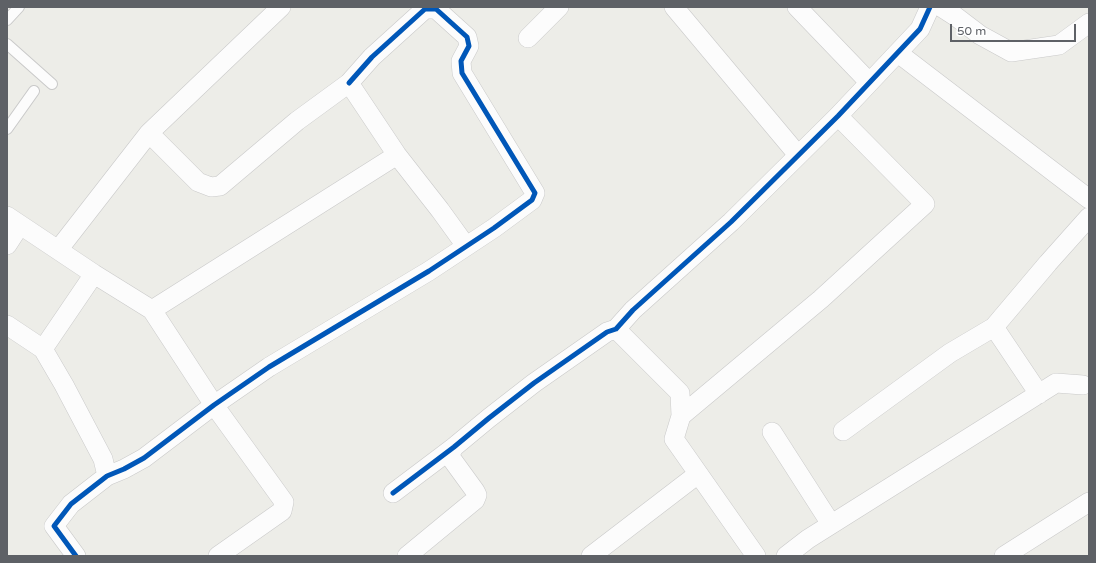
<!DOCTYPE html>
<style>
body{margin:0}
#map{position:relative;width:1096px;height:563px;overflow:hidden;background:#edede8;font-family:"Varela Round",sans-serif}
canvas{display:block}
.frame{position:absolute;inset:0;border:8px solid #5e6166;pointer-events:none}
.scale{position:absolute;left:950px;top:24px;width:126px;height:18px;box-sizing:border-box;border:2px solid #5e6166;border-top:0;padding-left:5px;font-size:12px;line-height:14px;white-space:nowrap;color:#5e6166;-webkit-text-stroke:3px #fff;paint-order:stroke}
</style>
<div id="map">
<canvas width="1096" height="563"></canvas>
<div class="frame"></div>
<div class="scale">50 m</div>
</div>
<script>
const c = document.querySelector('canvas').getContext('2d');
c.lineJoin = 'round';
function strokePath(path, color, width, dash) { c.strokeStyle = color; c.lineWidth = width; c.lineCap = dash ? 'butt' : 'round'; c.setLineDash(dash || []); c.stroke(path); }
const service = new Path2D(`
 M 7,20 L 19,7
 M 7,44 L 52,84
 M 7,129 L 34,91`);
const minor = new Path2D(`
 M 674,7 L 798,155
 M 797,7 L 869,82
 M 941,7 L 955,16 L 980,35 L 1011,52 L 1059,45 L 1089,23
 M 528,38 L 559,7
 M 898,53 L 1089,199
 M 149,133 L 281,7
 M 7,216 L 94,274 L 152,310 L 397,155
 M 7,245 L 20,225
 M 58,250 L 149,133 L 198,182 L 211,187 L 220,186 L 297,121 L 349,83 L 397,155 L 440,210 L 466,246
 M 94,274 L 43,349 L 64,385 L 103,459 L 107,476
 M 152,310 L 214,405 L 284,502 L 282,511 L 218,556
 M 7,325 L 43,349
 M 994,327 L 1048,263 L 1089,217
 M 616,329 L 680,393 L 681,416 L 674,439 L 756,556
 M 681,416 L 821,299 L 925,204 L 838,116
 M 843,431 L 950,353 L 994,327 L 1039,394
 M 772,432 L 831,524
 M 393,493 L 454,447 L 489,418 L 534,383 L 607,332 L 616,329 L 633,310 L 731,222 L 838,116 L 920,29 L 930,7
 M 76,556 L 54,526 L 71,504 L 107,476 L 124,469 L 144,458 L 214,405 L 269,367 L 429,271 L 494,228 L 532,200 L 535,193 L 462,73 L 461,61 L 469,46 L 467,37 L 436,9 L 425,9 L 372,57 L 349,83
 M 407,556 L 475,500 L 477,495 L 475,491 L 451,458 L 451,452 L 454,447
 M 591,556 L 698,474
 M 786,556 L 808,539 L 1056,383 L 1083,385
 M 1004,556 L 1089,502`);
strokePath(service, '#c9c9c9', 12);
strokePath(minor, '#c9c9c9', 20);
strokePath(service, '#fcfcfc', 10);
strokePath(minor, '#fcfcfc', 19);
strokePath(new Path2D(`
 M 393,493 L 454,447 L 489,418 L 534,383 L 607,332 L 616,329 L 633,310 L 731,222 L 838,116 L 920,29 L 930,7
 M 76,556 L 54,526 L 71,504 L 107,476 L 124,469 L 144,458 L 214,405 L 269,367 L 429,271 L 494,228 L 532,200 L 535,193 L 462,73 L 461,61 L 469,46 L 467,37 L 436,9 L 425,9 L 372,57 L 349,83`), '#0057b8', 5);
</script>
